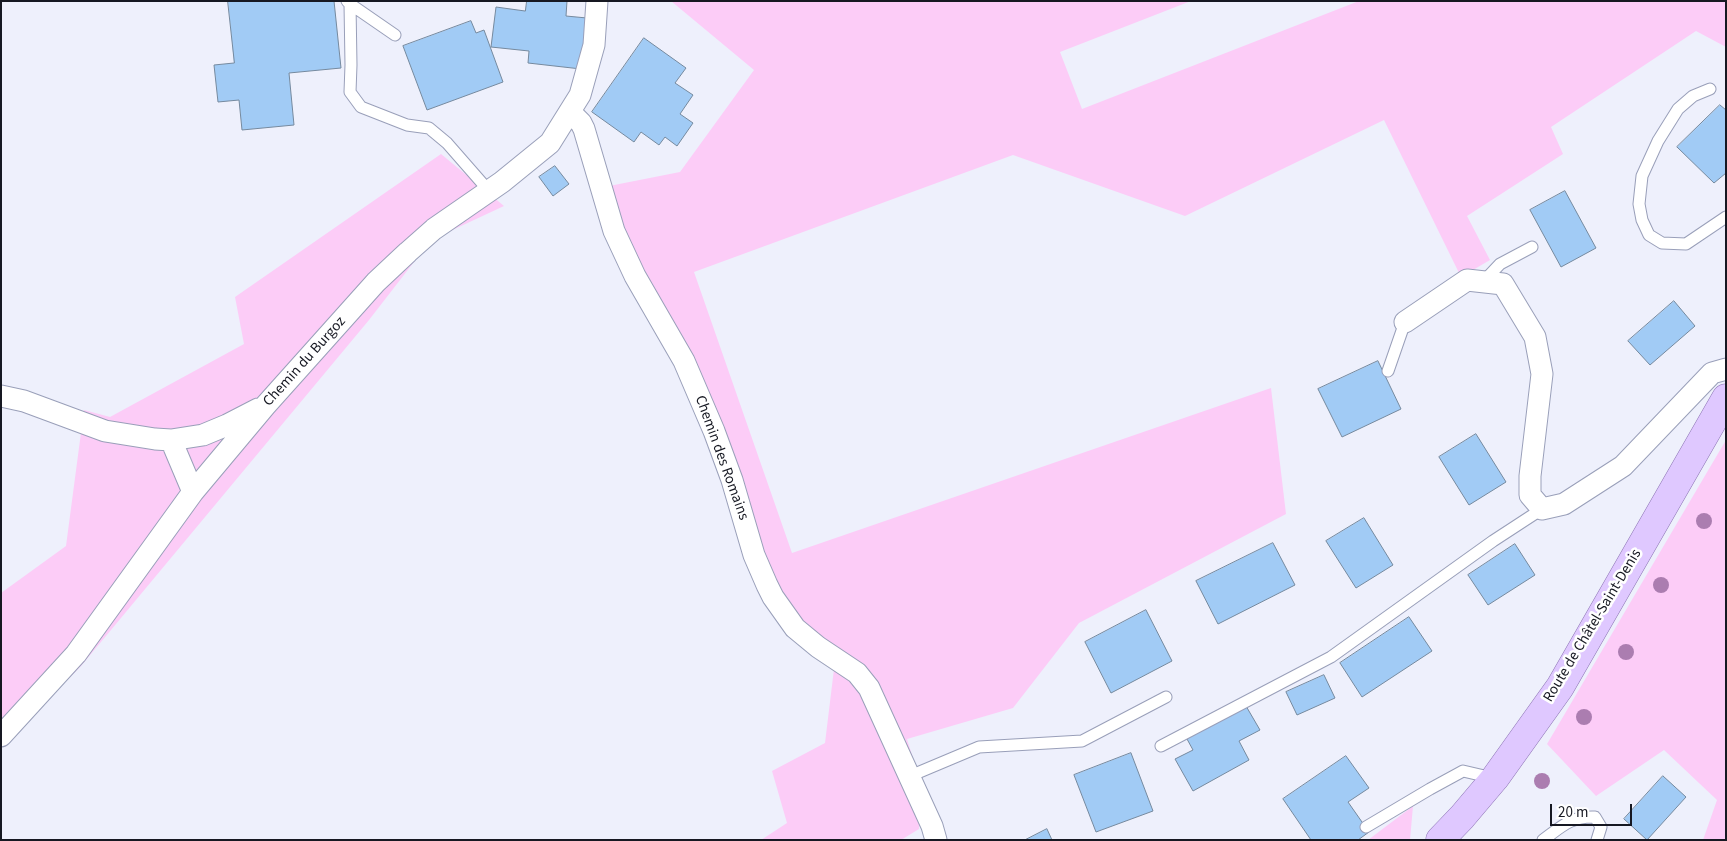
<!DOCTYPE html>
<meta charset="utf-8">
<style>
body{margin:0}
#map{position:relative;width:1727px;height:841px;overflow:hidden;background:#eef0fc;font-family:"Source Sans 3",sans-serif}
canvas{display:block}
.frame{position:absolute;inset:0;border:2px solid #161822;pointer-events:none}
.scale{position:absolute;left:1550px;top:804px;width:82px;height:22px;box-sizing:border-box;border:2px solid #161822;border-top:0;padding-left:6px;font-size:15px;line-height:18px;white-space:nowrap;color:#161822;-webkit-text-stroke:4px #fff;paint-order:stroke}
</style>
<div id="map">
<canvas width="1727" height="841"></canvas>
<div class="frame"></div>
<div class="scale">20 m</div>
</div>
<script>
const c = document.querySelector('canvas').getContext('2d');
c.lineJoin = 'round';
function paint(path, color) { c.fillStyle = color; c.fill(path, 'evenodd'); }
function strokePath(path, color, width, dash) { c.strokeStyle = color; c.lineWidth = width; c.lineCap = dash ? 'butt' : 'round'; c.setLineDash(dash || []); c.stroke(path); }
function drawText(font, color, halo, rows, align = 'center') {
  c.font = font + ' "Source Sans 3",sans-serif'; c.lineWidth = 5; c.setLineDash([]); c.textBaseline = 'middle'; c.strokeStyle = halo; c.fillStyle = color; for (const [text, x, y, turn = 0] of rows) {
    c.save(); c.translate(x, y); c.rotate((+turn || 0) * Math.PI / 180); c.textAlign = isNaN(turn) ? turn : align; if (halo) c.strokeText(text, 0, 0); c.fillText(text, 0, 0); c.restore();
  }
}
paint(new Path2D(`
 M 671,1 L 1191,1 L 1060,52 L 1082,109 L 1359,1 L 1726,1 L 1726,47 L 1696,31 L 1551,127 L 1563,154 L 1467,216 L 1490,260 L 1461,277 L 1384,120 L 1185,216 L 1013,155 L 694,272 L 792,553 L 1271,388 L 1286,514 L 1079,623 L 1013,708 L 907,739 L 921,784 L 919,829 L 901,840 L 761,840 L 787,823 L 772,771 L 825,743 L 834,669 L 778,623 L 746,563 L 712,444 L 652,319 L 594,189 L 680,172 L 754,70 Z
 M 441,154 L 504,206 L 431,240 L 369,320 L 81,666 L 1,747 L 1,593 L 66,546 L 84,410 L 110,417 L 244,344 L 235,297 Z
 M 1726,440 L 1726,840 L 1703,840 L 1717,800 L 1664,750 L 1596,796 L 1547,744 Z
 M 1413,806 L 1410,840 L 1368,840 Z`), '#fcccf7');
const building = new Path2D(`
 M 228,1 L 334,1 L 341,68 L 289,73 L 294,125 L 242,130 L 239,100 L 218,102 L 214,65 L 234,63 Z
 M 527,1 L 567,1 L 566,16 L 587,18 L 581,69 L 528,63 L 529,51 L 491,47 L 496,7 L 525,11 Z
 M 471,21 L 476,33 L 484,30 L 503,82 L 427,110 L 403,46 Z
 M 644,38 L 686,68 L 675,83 L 693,95 L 680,114 L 693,123 L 677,146 L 665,137 L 659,145 L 641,132 L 634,142 L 592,112 Z
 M 1720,105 L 1726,110 L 1726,173 L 1714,183 L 1677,147 Z
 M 555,166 L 569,184 L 553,196 L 539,177 Z
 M 1565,191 L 1596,248 L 1561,267 L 1530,210 Z
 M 1674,301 L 1695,326 L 1650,365 L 1628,341 Z
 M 1378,361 L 1401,409 L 1342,437 L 1318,389 Z
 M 1476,434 L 1506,482 L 1469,505 L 1439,457 Z
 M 1364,518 L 1393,565 L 1356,588 L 1326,541 Z
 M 1273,543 L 1295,585 L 1218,624 L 1196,581 Z
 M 1515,544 L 1535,575 L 1488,605 L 1468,575 Z
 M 1146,610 L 1172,661 L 1111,693 L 1085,642 Z
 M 1409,617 L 1432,651 L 1362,697 L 1340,663 Z
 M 1324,675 L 1335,698 L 1297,715 L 1286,692 Z
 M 1246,706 L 1260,730 L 1239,741 L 1249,760 L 1193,791 L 1175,759 L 1193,750 L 1187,739 Z
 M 1131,753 L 1153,811 L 1096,832 L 1074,775 Z
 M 1346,756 L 1369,788 L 1348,802 L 1369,832 L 1358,840 L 1311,840 L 1283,799 Z
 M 1663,776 L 1686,797 L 1647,840 L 1624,819 Z
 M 1047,829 L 1052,840 L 1025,840 Z`);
paint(building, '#a1cbf5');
strokePath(building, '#75899e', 1);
const service = new Path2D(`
 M 347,1 L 350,4 L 351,65 L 350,92 L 361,107 L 407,125 L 429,128 L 447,143 L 489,191
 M 350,4 L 395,35
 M 1710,89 L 1693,96 L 1678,109 L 1658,141 L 1642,176 L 1639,204 L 1642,220 L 1649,235 L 1662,243 L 1686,244 L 1726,217
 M 1484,281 L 1500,264 L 1532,247
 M 1388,371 L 1405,322
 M 1161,746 L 1331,657 L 1493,541 L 1542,509
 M 910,776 L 979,747 L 1082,741 L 1166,697
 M 1366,827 L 1430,789 L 1463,771 L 1493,778
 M 1543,840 C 1561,827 1571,816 1595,817 L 1601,827 L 1597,840`);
const minor = new Path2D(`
 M 570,112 L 581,123 L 584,129 L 614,231 L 635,276 L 684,361 L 714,431 L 732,480 L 754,555 L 767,585 L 773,597 L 795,628 L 818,647 L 857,673 L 869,688 L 932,826 L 936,840
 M 1405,322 L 1467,280 L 1503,284 L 1535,337 L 1542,374 L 1530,476 L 1530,495 L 1542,509 L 1564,504 L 1623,466 L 1712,373 L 1726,369
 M 1,396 L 24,401 L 105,431 L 155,439 L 171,440 L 203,435 L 227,425 L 258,409
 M 171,440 L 193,492
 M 1,736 L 76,654 L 193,492 L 265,406 L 376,282 L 408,252 L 434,229 L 502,182 L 550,143 L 580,95 L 594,45 L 597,1`);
const primary = new Path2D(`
 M 1440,840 L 1462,817 L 1495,778 L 1560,687 L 1726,398`);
strokePath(service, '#999fb9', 13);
strokePath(minor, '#999fb9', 23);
strokePath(primary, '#8a72b2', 29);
strokePath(service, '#fff', 11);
strokePath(minor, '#fff', 21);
strokePath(primary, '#dfc8ff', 28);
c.fillStyle = '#ab7db0';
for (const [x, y] of [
 [1704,521],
 [1661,585],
 [1626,652],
 [1584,717],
 [1542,781]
]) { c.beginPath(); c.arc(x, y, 8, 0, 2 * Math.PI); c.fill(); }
drawText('15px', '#161822', '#fff', [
 ["Chemin du Burgoz",305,362,-48],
 ["Chemin des Romains",721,458,70],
 ["Route de Châtel-Saint-Denis",1593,626,-59]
]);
</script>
